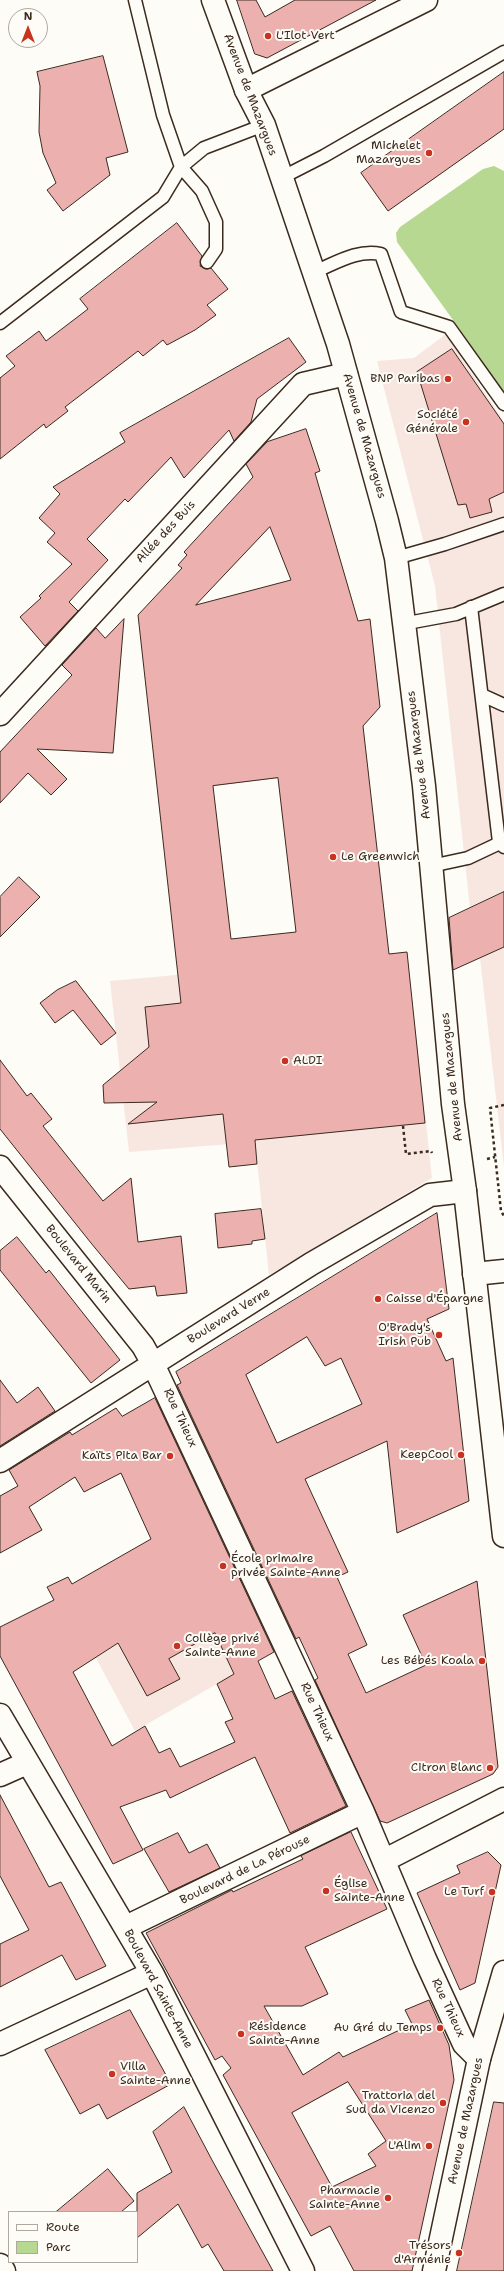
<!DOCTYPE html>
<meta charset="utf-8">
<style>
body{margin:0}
#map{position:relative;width:504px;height:2271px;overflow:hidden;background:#fdfcf7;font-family:"Shantell Sans",sans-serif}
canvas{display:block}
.legend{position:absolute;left:8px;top:2211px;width:130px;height:52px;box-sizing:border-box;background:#fdfcf7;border:1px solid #afa8a0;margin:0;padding:5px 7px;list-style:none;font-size:12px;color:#3b2a1e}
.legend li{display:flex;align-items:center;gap:8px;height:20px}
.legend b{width:20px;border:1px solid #afa8a0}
.north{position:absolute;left:8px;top:8px;width:40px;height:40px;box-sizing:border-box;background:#fdfcf7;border:1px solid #afa8a0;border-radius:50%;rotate:0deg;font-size:11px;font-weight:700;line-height:16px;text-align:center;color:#3b2a1e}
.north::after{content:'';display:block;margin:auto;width:14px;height:18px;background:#c8321e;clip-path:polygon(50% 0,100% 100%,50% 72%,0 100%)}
</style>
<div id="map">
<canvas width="504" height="2271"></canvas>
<ul class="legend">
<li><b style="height:5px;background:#fdfcf7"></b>Route</li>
<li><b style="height:11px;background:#b7d891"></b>Parc</li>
</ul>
<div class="north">N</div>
</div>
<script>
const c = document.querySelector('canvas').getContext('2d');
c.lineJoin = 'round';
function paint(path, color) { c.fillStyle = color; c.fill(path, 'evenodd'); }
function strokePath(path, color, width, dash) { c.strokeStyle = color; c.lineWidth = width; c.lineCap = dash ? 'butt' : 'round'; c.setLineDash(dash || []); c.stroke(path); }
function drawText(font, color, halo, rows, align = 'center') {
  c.font = font + ' "Shantell Sans",sans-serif'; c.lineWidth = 4; c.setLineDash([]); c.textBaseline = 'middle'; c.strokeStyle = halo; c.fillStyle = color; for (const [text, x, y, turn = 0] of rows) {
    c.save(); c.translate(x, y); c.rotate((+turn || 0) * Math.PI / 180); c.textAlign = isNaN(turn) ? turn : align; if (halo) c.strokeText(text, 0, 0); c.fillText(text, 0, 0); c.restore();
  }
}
paint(new Path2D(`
 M 446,334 L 504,422 L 504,892 L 470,908 L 435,586 L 377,361 L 414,358 Z
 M 504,947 L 504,1167 L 480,958 Z
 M 407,952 L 432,1178 L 269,1275 L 255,1142 L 129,1152 L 110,981 L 264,967 Z
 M 182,1570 L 269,1654 L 135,1731 L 80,1628 Z`), '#f8e6e1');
paint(new Path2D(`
 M 494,166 L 504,171 L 504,391 L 397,242 L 396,233 L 400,227 L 483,169 Z`), '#b7d891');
const building = new Path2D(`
 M 237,0 L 256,0 L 265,17 L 295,0 L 376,0 L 267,58 L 255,54 Z
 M 103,56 L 128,152 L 106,158 L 110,175 L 63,211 L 47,190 L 56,183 L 43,153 L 39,132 L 40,86 L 37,72 Z
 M 504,72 L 504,129 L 388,211 L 361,173 Z
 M 177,223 L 202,256 L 200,266 L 206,269 L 211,268 L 228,289 L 207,305 L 216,315 L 195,330 L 167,345 L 163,340 L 143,356 L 138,351 L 65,407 L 68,411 L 46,428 L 44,424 L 0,459 L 0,378 L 15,366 L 6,356 L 39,331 L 46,341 L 88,309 L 80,299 Z
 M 289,338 L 306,362 L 257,399 L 251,422 L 234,441 L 229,430 L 184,478 L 171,457 L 128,502 L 125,499 L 87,539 L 108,560 L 69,602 L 78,611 L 45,646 L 20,617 L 41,598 L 39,596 L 72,564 L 47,542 L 55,533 L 39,518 L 60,494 L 53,487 L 125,442 L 120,433 Z
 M 452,349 L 504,424 L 504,492 L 489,499 L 492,512 L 470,518 L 466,504 L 458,505 L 417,372 Z
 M 306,429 L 320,471 L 315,473 L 358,621 L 370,619 L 380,707 L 363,726 L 389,954 L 407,952 L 425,1123 L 255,1140 L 257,1164 L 229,1167 L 223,1114 L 128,1124 L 157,1102 L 104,1103 L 103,1085 L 149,1047 L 145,1007 L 181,1003 L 138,615 L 182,568 L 178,565 L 187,555 L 184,552 L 253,477 L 246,464 L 267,442 ZM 270,527 L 291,580 L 196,605 ZM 278,778 L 296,932 L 231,939 L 213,786 Z
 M 124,619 L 113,753 L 37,749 L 67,779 L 51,795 L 28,773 L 0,803 L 0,752 L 72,675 L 62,665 L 96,628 L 105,638 Z
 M 19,877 L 40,897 L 0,937 L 0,897 Z
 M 504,892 L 504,947 L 453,970 L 449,918 Z
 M 76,981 L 116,1033 L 101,1045 L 73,1010 L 55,1023 L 40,1003 L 57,990 Z
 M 0,1060 L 27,1096 L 31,1093 L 52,1119 L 43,1126 L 103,1201 L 131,1178 L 138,1242 L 181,1236 L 187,1293 L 157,1296 L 155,1286 L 129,1289 L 91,1243 L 0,1129 Z
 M 261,1209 L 265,1239 L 252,1241 L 252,1244 L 218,1248 L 215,1214 Z
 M 437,1213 L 449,1309 L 427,1319 L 446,1361 L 453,1358 L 469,1501 L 397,1533 L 387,1441 L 305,1479 L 348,1572 L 337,1577 L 367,1645 L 348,1654 L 366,1693 L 426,1665 L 403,1615 L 477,1581 L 498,1767 L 493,1774 L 387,1823 L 380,1821 L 315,1680 L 318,1678 L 299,1637 L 296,1639 L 177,1385 L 181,1383 L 176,1372 ZM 307,1337 L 325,1366 L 341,1358 L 362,1404 L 277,1443 L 246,1375 Z
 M 17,1237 L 46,1273 L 49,1270 L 120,1360 L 91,1383 L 0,1270 L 0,1251 Z
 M 0,1380 L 17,1403 L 38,1387 L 55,1411 L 0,1446 Z
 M 155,1398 L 274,1652 L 258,1661 L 275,1699 L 292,1691 L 346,1806 L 290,1833 L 255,1757 L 170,1798 L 166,1790 L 120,1807 L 143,1850 L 113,1864 L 0,1656 L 0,1627 L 54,1600 L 47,1587 L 68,1577 L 72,1584 L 151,1539 L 121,1473 L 84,1492 L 75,1477 L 29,1507 L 42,1530 L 0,1553 L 0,1496 L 18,1486 L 9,1470 L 70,1432 L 72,1435 L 116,1408 L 122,1416 ZM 215,1633 L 234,1674 L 217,1684 L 233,1719 L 225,1722 L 235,1742 L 180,1767 L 170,1748 L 159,1753 L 145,1726 L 112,1746 L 73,1672 L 118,1643 L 147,1696 L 180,1679 L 169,1659 Z
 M 0,1795 L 49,1887 L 61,1882 L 106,1966 L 76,1980 L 62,1955 L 0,1987 L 0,1944 L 29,1930 L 0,1876 Z
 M 351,1832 L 387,1909 L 305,1947 L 328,1994 L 302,2006 L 264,2006 L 303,2075 L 339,2052 L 343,2057 L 412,2024 L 405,2010 L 429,2000 L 449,2045 L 454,2080 L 412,2271 L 354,2271 L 330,2226 L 311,2236 L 223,2075 L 231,2068 L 222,2056 L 215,2060 L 146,1933 L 232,1890 L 233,1892 L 303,1859 L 301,1856 ZM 348,2082 L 386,2141 L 368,2154 L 376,2166 L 332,2187 L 292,2113 Z
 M 178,1833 L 189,1853 L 207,1844 L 220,1868 L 169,1892 L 144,1849 Z
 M 488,1852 L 501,1865 L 475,1983 L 460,1990 L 417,1893 L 460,1873 L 457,1866 Z
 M 130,2010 L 171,2084 L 107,2119 L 99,2104 L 80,2114 L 45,2050 Z
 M 494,2102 L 504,2103 L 504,2271 L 457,2271 Z
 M 184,2107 L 212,2160 L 273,2271 L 224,2271 L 208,2244 L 202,2248 L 178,2204 L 137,2238 L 137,2193 L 172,2172 L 153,2132 Z
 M 108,2169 L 134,2201 L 121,2212 L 56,2212 Z`);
paint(building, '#ecb1af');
strokePath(building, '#3b2a1e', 1);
const lane = new Path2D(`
 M 135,0 L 163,115 L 181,167 L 202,191 L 216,222 L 216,249 L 207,262
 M 281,178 L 324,156 L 504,52
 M 314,272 C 336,263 357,249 381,254 L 401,312 L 449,327 L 504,404
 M 0,323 L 163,197 L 181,167 L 204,148 L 264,125
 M 396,558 L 445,544 L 504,524
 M 471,607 L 499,842 L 504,847
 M 402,624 L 456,614 L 504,594
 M 482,695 L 504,705
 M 431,866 L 468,858 L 504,841`);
const street = new Path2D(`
 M 246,90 L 426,0
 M 0,714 L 303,384 L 346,374
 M 0,1167 L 143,1346 L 153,1364 L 363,1812 L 425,1959 L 464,2044 L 479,2059
 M 474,1274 L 504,1271
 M 0,1461 L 311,1264 L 430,1195 L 465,1191
 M 0,1715 L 152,1973 L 303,2271
 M 0,1775 L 27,1763
 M 385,1860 L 504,1799
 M 126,1927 L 363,1812
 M 0,2044 L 152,1973
 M 0,2265 L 4,2271`);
const secondary = new Path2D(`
 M 213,0 L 246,90 L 264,125 L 338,344 L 387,521 L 396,558 L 424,786 L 453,1104 L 465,1191 L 504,1536
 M 434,2271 L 479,2059 L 504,1972`);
strokePath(lane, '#3b2a1e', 15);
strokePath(street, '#3b2a1e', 25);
strokePath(secondary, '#3b2a1e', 25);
strokePath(new Path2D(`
 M 504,1105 L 490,1108 L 501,1211 L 504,1216
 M 403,1126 L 406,1154 L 431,1151 L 432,1153
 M 487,1159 L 495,1157`), '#3b2a1e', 2.5, [3, 3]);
strokePath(lane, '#fdfcf7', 12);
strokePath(street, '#fdfcf7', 22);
strokePath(secondary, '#fdfcf7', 22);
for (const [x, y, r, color] of [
 [268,36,4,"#c8321e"],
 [429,153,4,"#c8321e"],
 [448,379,4,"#c8321e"],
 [466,422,4,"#c8321e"],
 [333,857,4,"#c8321e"],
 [285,1061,4,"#c8321e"],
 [378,1299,4,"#c8321e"],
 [439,1335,4,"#c8321e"],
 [461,1455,4,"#c8321e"],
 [170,1456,4,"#c8321e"],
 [223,1566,4,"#c8321e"],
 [177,1646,4,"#c8321e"],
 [482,1661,4,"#c8321e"],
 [490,1768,4,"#c8321e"],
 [326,1891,4,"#c8321e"],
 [492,1892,4,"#c8321e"],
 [440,2028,4,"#c8321e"],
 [241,2034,4,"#c8321e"],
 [112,2074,4,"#c8321e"],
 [443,2103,4,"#c8321e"],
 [429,2146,4,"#c8321e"],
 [388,2198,4,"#c8321e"],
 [459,2253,4,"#c8321e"]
]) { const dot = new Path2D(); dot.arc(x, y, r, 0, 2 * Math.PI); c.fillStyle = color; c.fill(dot); strokePath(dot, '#fdfcf7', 1.5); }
drawText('12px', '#3b2a1e', '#fdfcf7', [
 ["L'Ilot Vert",276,36,"left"],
 ["Michelet",421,146],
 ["Mazargues",421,160],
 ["BNP Paribas",440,379],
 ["Société",458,415],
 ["Générale",458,429],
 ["Le Greenwich",341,857,"left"],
 ["ALDI",293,1061,"left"],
 ["Caisse d'Épargne",386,1299,"left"],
 ["O'Brady's",431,1328],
 ["Irish Pub",431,1342],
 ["KeepCool",453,1455],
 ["Kaïts Pita Bar",162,1456],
 ["École primaire",231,1559,"left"],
 ["privée Sainte-Anne",231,1573,"left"],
 ["Collège privé",185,1639,"left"],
 ["Sainte-Anne",185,1653,"left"],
 ["Les Bébés Koala",474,1661],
 ["Citron Blanc",482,1768],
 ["Église",334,1884,"left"],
 ["Sainte-Anne",334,1898,"left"],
 ["Le Turf",484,1892],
 ["Résidence",249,2027,"left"],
 ["Sainte-Anne",249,2041,"left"],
 ["Au Gré du Temps",432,2028],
 ["Villa",120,2067,"left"],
 ["Sainte-Anne",120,2081,"left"],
 ["Trattoria del",435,2096],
 ["Sud da Vicenzo",435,2110],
 ["L'Alim",421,2146],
 ["Pharmacie",380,2191],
 ["Sainte-Anne",380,2205],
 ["Trésors",451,2246],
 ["d'Arménie",451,2260]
], 'right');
drawText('12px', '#3b2a1e', '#fdfcf7', [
 ["Avenue de Mazargues",250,95,69],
 ["Avenue de Mazargues",364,436,74],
 ["Allée des Buis",166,532,-47],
 ["Avenue de Mazargues",419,755,-97],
 ["Avenue de Mazargues",452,1077,-96],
 ["Boulevard Marin",78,1264,51],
 ["Boulevard Verne",229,1316,-32],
 ["Rue Thieux",180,1418,65],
 ["Rue Thieux",317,1712,65],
 ["Boulevard de La Pérouse",245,1870,-26],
 ["Boulevard Sainte-Anne",158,1989,62],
 ["Rue Thieux",448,2008,65],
 ["Avenue de Mazargues",466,2121,-78]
]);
</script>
